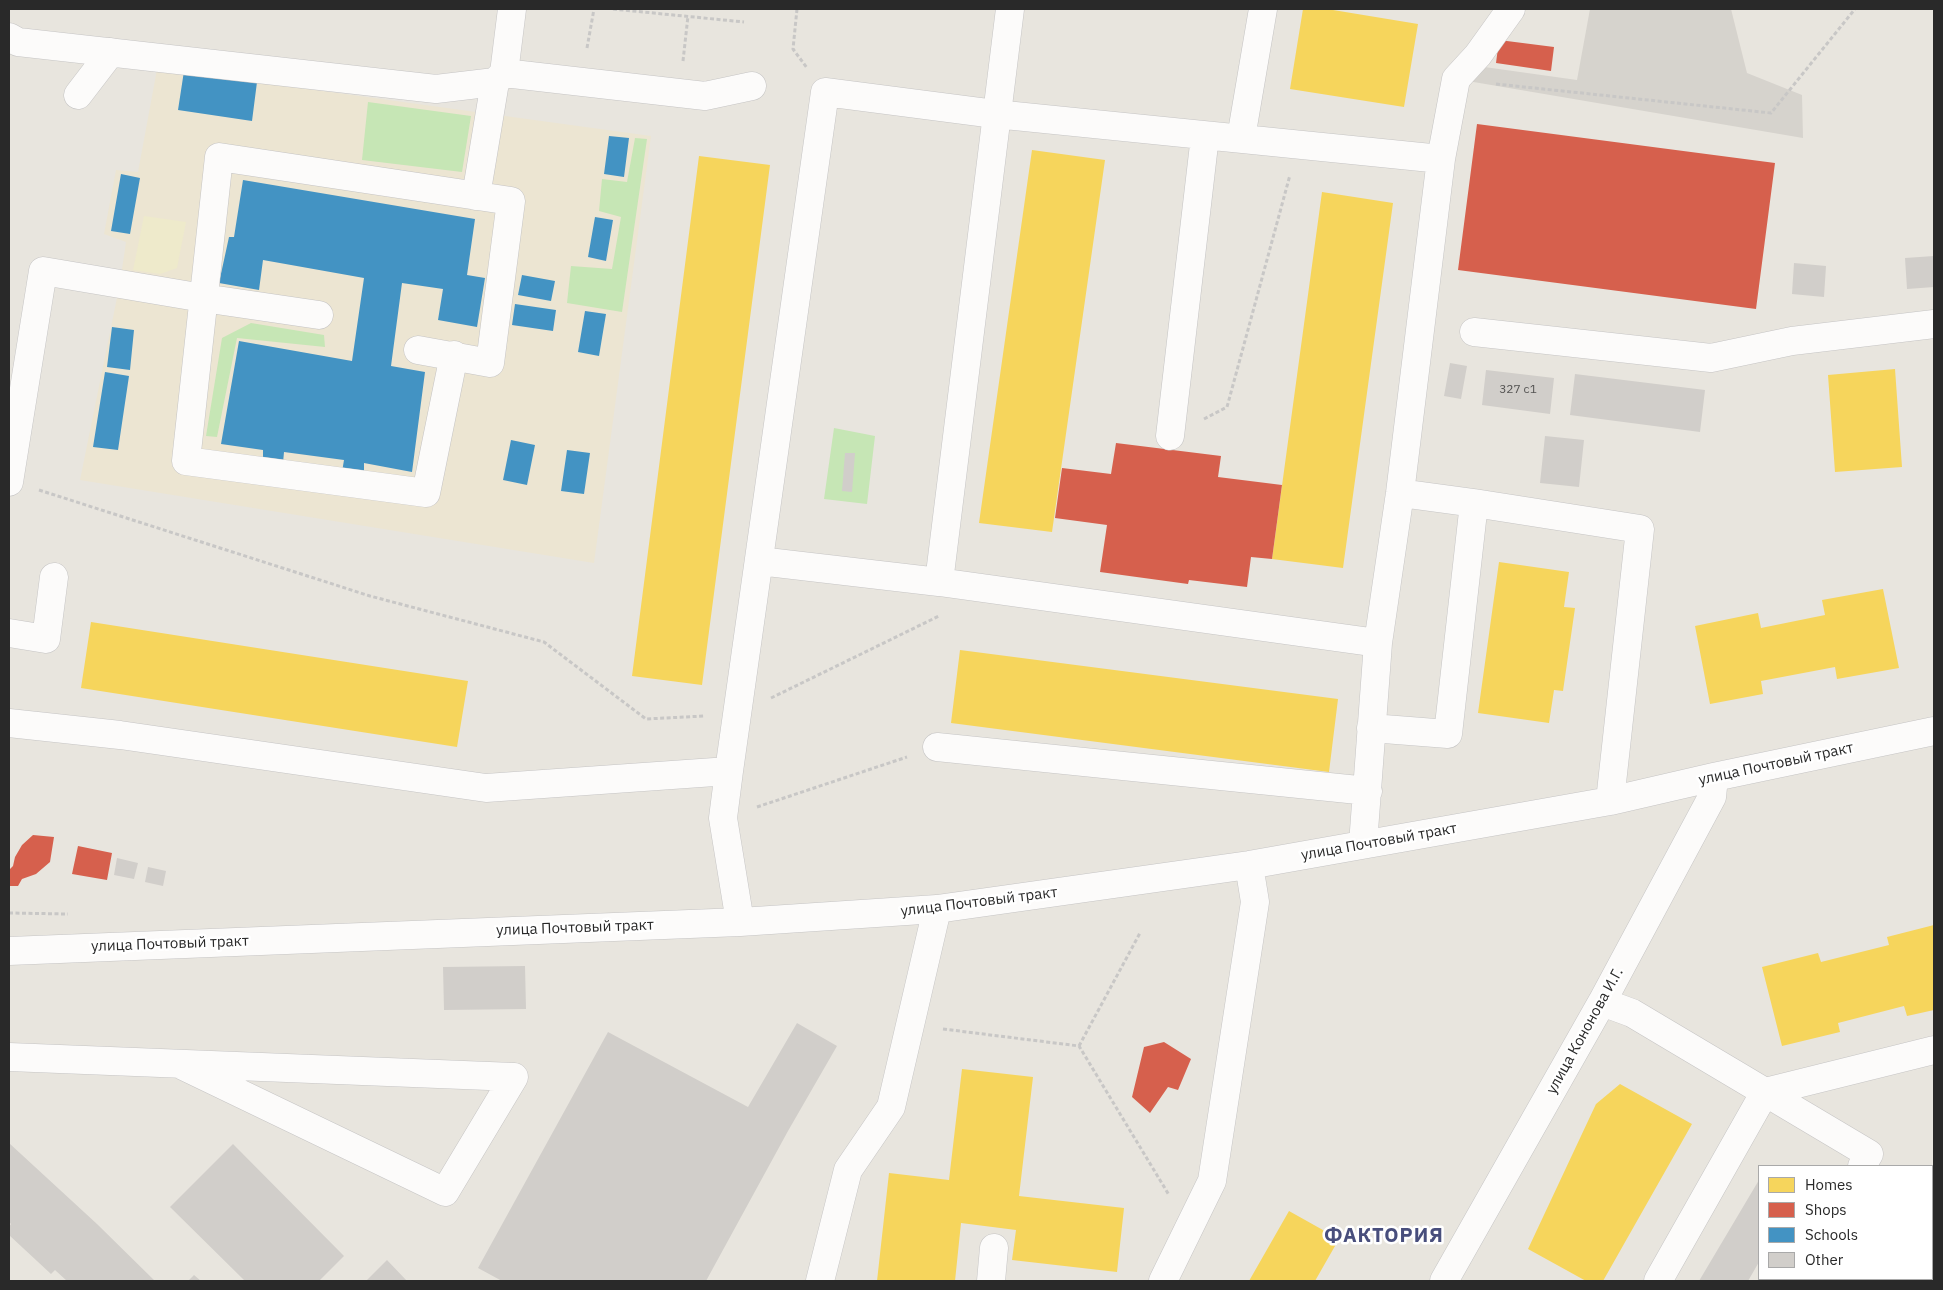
<!DOCTYPE html>
<meta charset="utf-8">
<style>
body{margin:0}
#map{position:relative;width:1943px;height:1290px;overflow:hidden;background:#e8e5de;font-family:"IBM Plex Sans",sans-serif}
canvas{display:block}
.frame{position:absolute;inset:0;border:10px solid #292929;pointer-events:none}
.legend{position:absolute;left:1758px;top:1165px;width:175px;height:115px;box-sizing:border-box;background:#fff;border:1px solid #a9a9a9;margin:0;padding:6px 9px;list-style:none;font-size:15px;color:#292929}
.legend li{display:flex;align-items:center;gap:10px;height:25px}
.legend b{width:25px;border:1px solid #a9a9a9}
</style>
<div id="map">
<canvas width="1943" height="1290"></canvas>
<div class="frame"></div>
<ul class="legend">
<li><b style="height:14px;background:#f6d55c"></b>Homes</li>
<li><b style="height:14px;background:#d6604d"></b>Shops</li>
<li><b style="height:14px;background:#4393c3"></b>Schools</li>
<li><b style="height:14px;background:#d1ceca"></b>Other</li>
</ul>
</div>
<script>
const c = document.querySelector('canvas').getContext('2d');
c.lineJoin = 'round';
function paint(path, color) { c.fillStyle = color; c.fill(path, 'evenodd'); }
function strokePath(path, color, width, dash) { c.strokeStyle = color; c.lineWidth = width; c.lineCap = dash ? 'butt' : 'round'; c.setLineDash(dash || []); c.stroke(path); }
function drawText(font, color, halo, rows, align = 'center') {
  c.font = font + ' "IBM Plex Sans",sans-serif'; c.lineWidth = 5; c.setLineDash([]); c.textBaseline = 'middle'; c.strokeStyle = halo; c.fillStyle = color; for (const [text, x, y, turn = 0] of rows) {
    c.save(); c.translate(x, y); c.rotate((+turn || 0) * Math.PI / 180); c.textAlign = isNaN(turn) ? turn : align; if (halo) c.strokeText(text, 0, 0); c.fillText(text, 0, 0); c.restore();
  }
}
paint(new Path2D(`
 M 158,64 L 257,82 L 651,136 L 594,563 L 80,480 L 120,283 L 126,242 L 104,234 L 116,170 L 138,172 Z`), '#ece5d2');
paint(new Path2D(`
 M 368,102 L 471,116 L 462,172 L 362,160 Z
 M 635,138 L 647,139 L 622,312 L 567,303 L 571,266 L 612,269 L 621,217 L 599,211 L 602,179 L 627,182 Z
 M 251,323 L 324,335 L 325,347 L 237,338 L 217,437 L 206,436 L 222,338 Z
 M 834,428 L 875,436 L 867,504 L 824,499 Z`), '#c6e6b5');
paint(new Path2D(`
 M 144,216 L 186,222 L 177,268 L 160,274 L 133,270 Z`), '#eeeacb');
paint(new Path2D(`
 M 1590,9 L 1731,9 L 1747,73 L 1802,95 L 1803,138 L 1456,79 L 1463,64 L 1577,80 Z`), '#d6d3cd');
paint(new Path2D(`
 M 1303,9 L 1327,9 L 1418,24 L 1404,107 L 1290,89 Z
 M 1032,150 L 1105,160 L 1052,532 L 979,523 Z
 M 699,156 L 770,165 L 702,685 L 632,676 Z
 M 1322,192 L 1393,203 L 1343,568 L 1272,559 Z
 M 1895,369 L 1902,467 L 1835,472 L 1828,375 Z
 M 1499,562 L 1569,572 L 1564,607 L 1575,608 L 1563,691 L 1554,690 L 1549,723 L 1478,713 Z
 M 1883,589 L 1899,668 L 1837,679 L 1835,667 L 1761,681 L 1763,694 L 1710,704 L 1695,626 L 1758,613 L 1761,628 L 1825,615 L 1822,600 Z
 M 91,622 L 468,681 L 457,747 L 81,688 Z
 M 960,650 L 1338,699 L 1329,772 L 951,723 Z
 M 1934,925 L 1934,1010 L 1907,1016 L 1904,1006 L 1838,1023 L 1840,1032 L 1782,1046 L 1762,967 L 1818,953 L 1821,962 L 1889,945 L 1887,937 Z
 M 962,1069 L 1033,1077 L 1019,1196 L 1124,1208 L 1117,1272 L 1012,1260 L 1016,1230 L 961,1223 L 955,1281 L 877,1281 L 889,1173 L 949,1180 Z
 M 1620,1084 L 1692,1124 L 1603,1281 L 1586,1281 L 1528,1249 L 1596,1104 Z
 M 1289,1211 L 1339,1239 L 1315,1281 L 1249,1281 Z
 M 1932,1247 L 1934,1247 L 1934,1281 L 1835,1281 L 1835,1279 L 1932,1279 Z`), '#f6d55c');
paint(new Path2D(`
 M 1499,40 L 1554,47 L 1551,71 L 1496,63 Z
 M 1477,124 L 1775,163 L 1756,309 L 1458,270 Z
 M 1116,443 L 1221,456 L 1218,477 L 1282,485 L 1272,559 L 1251,557 L 1247,587 L 1189,580 L 1188,584 L 1100,572 L 1107,525 L 1055,518 L 1062,468 L 1111,474 Z
 M 33,835 L 54,837 L 50,862 L 36,874 L 22,879 L 18,886 L 9,886 L 9,870 L 13,866 L 15,857 L 22,845 Z
 M 78,846 L 112,853 L 107,880 L 72,874 Z
 M 1164,1042 L 1191,1059 L 1178,1090 L 1168,1087 L 1150,1113 L 1132,1097 L 1144,1047 Z`), '#d6604d');
paint(new Path2D(`
 M 184,71 L 257,82 L 252,121 L 178,110 Z
 M 609,136 L 629,138 L 624,177 L 604,174 Z
 M 121,174 L 140,178 L 130,234 L 111,231 Z
 M 243,180 L 475,219 L 467,275 L 485,278 L 477,327 L 438,320 L 443,289 L 402,283 L 391,366 L 425,372 L 412,472 L 364,463 L 364,475 L 342,472 L 344,460 L 284,452 L 283,463 L 263,460 L 263,450 L 221,444 L 239,341 L 352,361 L 364,278 L 263,260 L 259,290 L 219,283 L 229,237 L 234,237 Z
 M 595,217 L 613,220 L 606,261 L 588,257 Z
 M 522,275 L 555,281 L 551,301 L 518,295 Z
 M 515,304 L 556,310 L 553,331 L 512,325 Z
 M 585,311 L 606,314 L 599,356 L 578,352 Z
 M 112,327 L 134,330 L 130,370 L 107,367 Z
 M 105,372 L 129,376 L 118,450 L 93,447 Z
 M 511,440 L 535,445 L 527,485 L 503,480 Z
 M 567,450 L 590,453 L 584,494 L 561,491 Z`), '#4393c3');
paint(new Path2D(`
 M 1934,256 L 1934,287 L 1907,289 L 1905,258 Z
 M 1794,263 L 1826,266 L 1824,297 L 1792,294 Z
 M 1450,363 L 1467,366 L 1461,399 L 1444,396 Z
 M 1486,370 L 1554,378 L 1550,414 L 1482,405 Z
 M 1575,374 L 1705,390 L 1700,432 L 1570,415 Z
 M 1545,436 L 1584,440 L 1579,487 L 1540,483 Z
 M 845,453 L 855,453 L 852,492 L 842,491 Z
 M 117,858 L 138,863 L 134,879 L 114,875 Z
 M 148,867 L 166,871 L 163,886 L 145,882 Z
 M 525,966 L 526,1009 L 444,1010 L 443,967 Z
 M 797,1023 L 837,1046 L 788,1131 L 706,1281 L 502,1281 L 478,1268 L 608,1032 L 748,1107 Z
 M 9,1143 L 97,1224 L 155,1281 L 67,1281 L 55,1270 L 51,1274 L 9,1235 L 9,1227 L 11,1224 L 9,1222 Z
 M 233,1144 L 344,1256 L 319,1281 L 245,1281 L 170,1207 Z
 M 1759,1180 L 1759,1262 L 1748,1281 L 1699,1281 Z
 M 387,1260 L 407,1281 L 366,1281 Z
 M 194,1275 L 201,1281 L 188,1281 Z`), '#d1ceca');
const minor = new Path2D(`
 M 1010,9 L 939,582 L 1378,643
 M 9,37 L 18,42 L 436,89 L 495,82 L 504,73 L 705,96 L 752,86
 M 504,73 L 512,9
 M 78,95 L 111,52
 M 1241,138 L 1263,9
 M 1441,159 L 1456,79 L 1478,55 L 1511,9
 M 476,196 L 495,82
 M 1474,332 L 1711,358 L 1792,341 L 1934,324
 M 418,350 L 490,363 L 511,201 L 219,157 L 186,461 L 426,493 L 454,355
 M 1170,436 L 1205,136
 M 9,482 L 43,271 L 203,298 L 319,315
 M 1474,503 L 1640,529 L 1610,801
 M 759,561 L 939,582
 M 9,633 L 46,639 L 54,577
 M 9,723 L 120,735 L 486,788 L 729,771 L 723,818 L 740,922
 M 1371,728 L 1448,734 L 1474,503 L 1400,493
 M 937,747 L 1368,791
 M 729,771 L 825,92 L 995,114 L 1441,159 L 1400,493 L 1378,643 L 1363,844
 M 9,951 L 740,922 L 937,909 L 1249,865 L 1610,801 L 1714,777 L 1934,731
 M 1602,1002 L 1632,1013 L 1869,1154 L 1862,1166
 M 9,1057 L 514,1077 L 445,1192 L 179,1064
 M 820,1281 L 848,1170 L 891,1107 L 937,909
 M 991,1281 L 994,1248
 M 1163,1281 L 1212,1181 L 1255,902 L 1249,865
 M 1444,1281 L 1602,1002 L 1712,797 L 1714,777
 M 1658,1281 L 1765,1092 L 1934,1050
 M 1795,1281 L 1797,1279`);
strokePath(minor, '#c5c4c4', 29);
strokePath(new Path2D(`
 M 613,9 L 744,22
 M 797,9 L 793,49 L 807,68
 M 587,48 L 594,9
 M 683,61 L 688,16
 M 1496,84 L 1771,113 L 1855,9
 M 1204,419 L 1227,407 L 1290,175
 M 39,490 L 370,596 L 544,642 L 646,719 L 704,716
 M 771,698 L 939,616
 M 757,807 L 907,757
 M 9,913 L 68,914
 M 943,1029 L 1079,1046 L 1169,1195
 M 1079,1046 L 1140,933`), '#c8c7c6', 3, [4, 2.5]);
strokePath(minor, '#fcfbfa', 28);
drawText('12px', '#545352', null, [
 ["327 с1",1518,390]
]);
drawText('15px', '#292929', '#fff', [
 ["улица Почтовый тракт",1776,764,-12],
 ["улица Почтовый тракт",1379,842,-10],
 ["улица Почтовый тракт",979,902,-7],
 ["улица Почтовый тракт",575,928,-2],
 ["улица Почтовый тракт",170,944,-2],
 ["улица Кононова И.Г.",1585,1031,-61]
]);
c.letterSpacing = '1px';
drawText('bold 20px', '#484e7c', '#fff', [
 ["ФАКТОРИЯ",1384,1236]
]);
c.letterSpacing = '0px';
</script>
